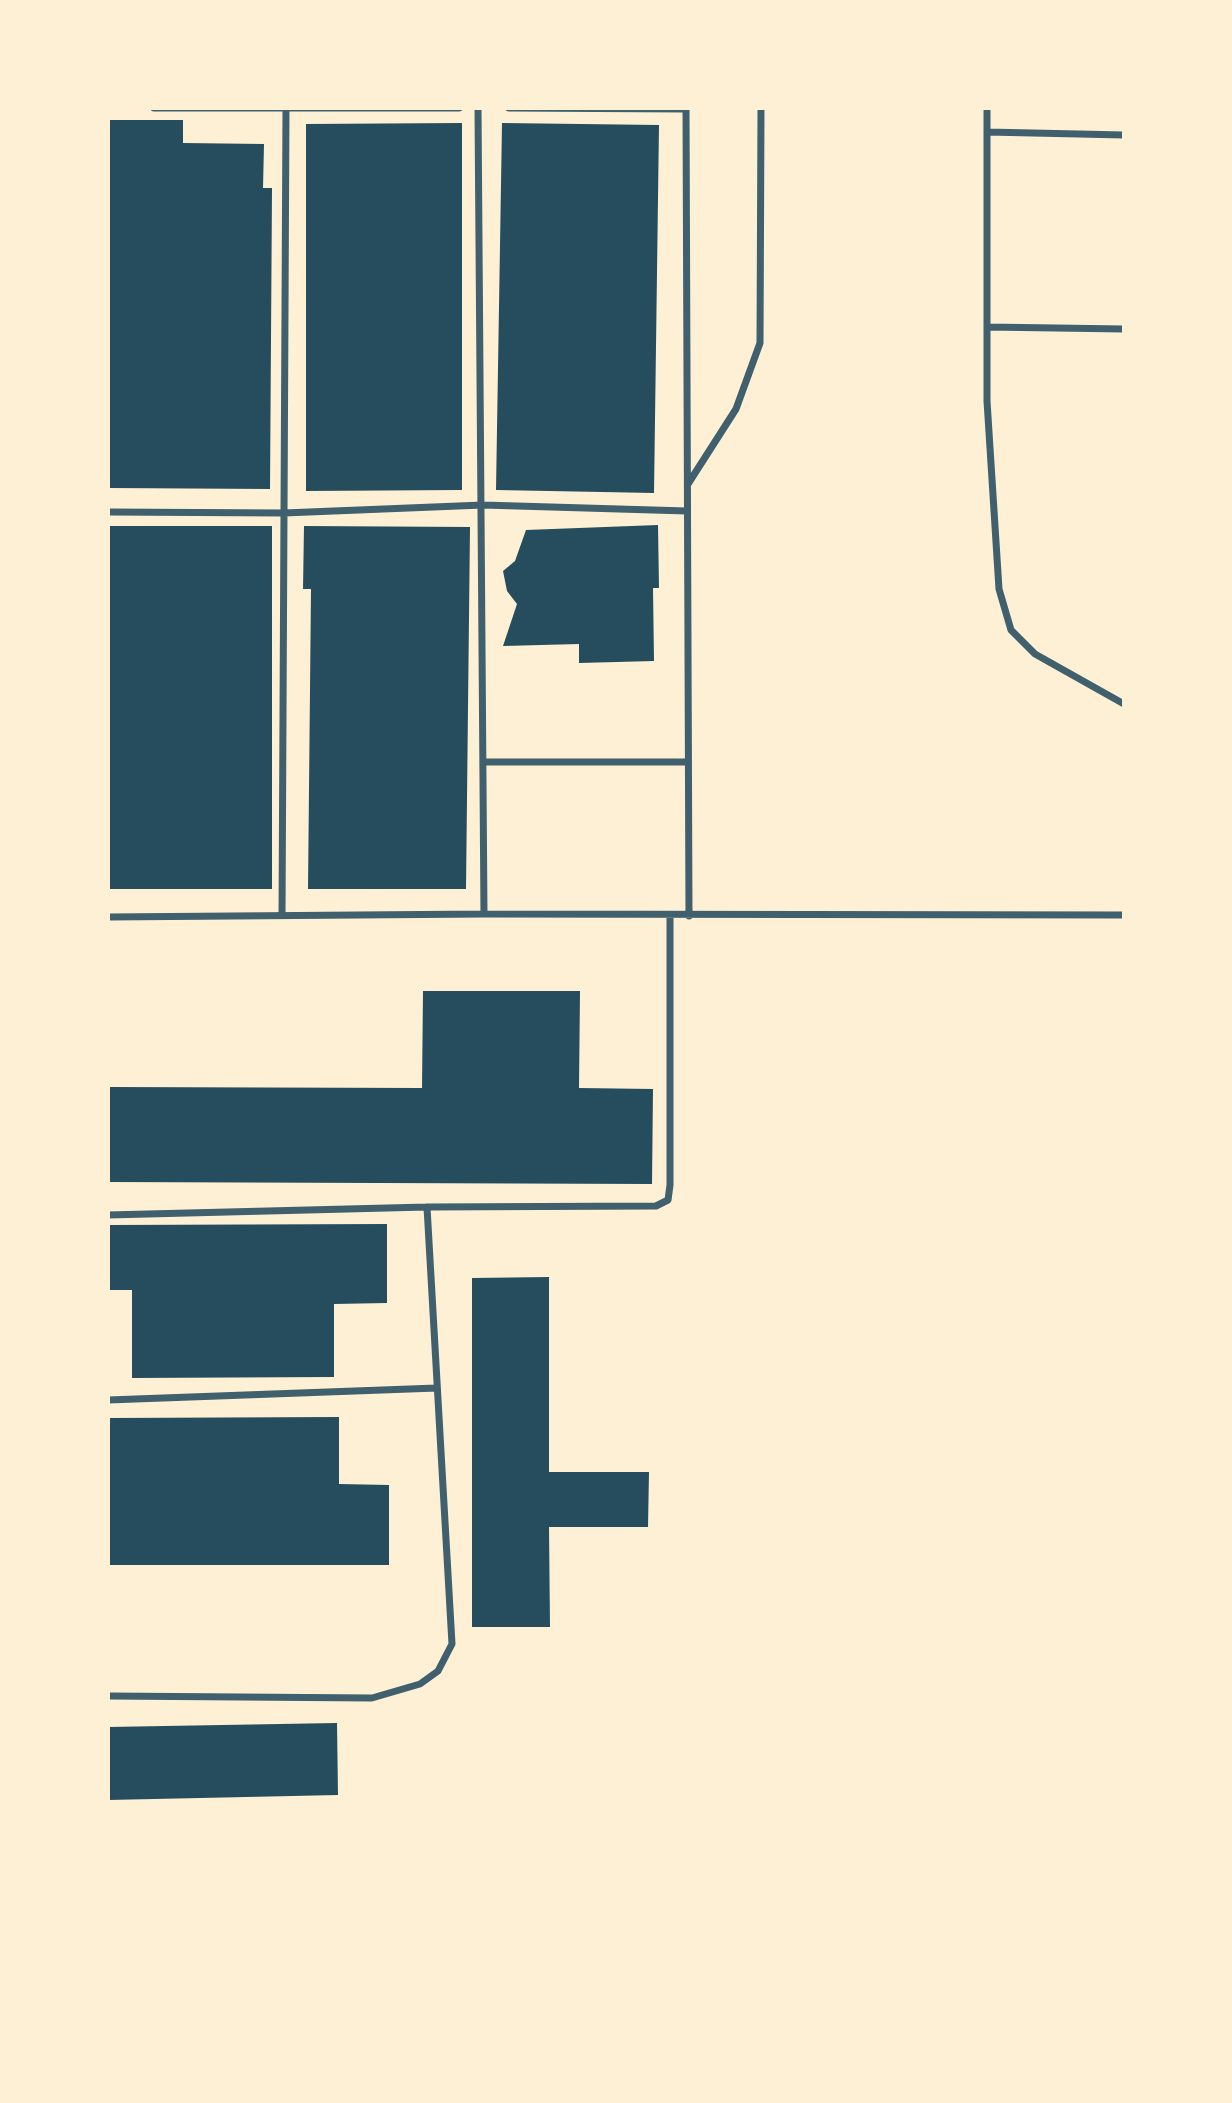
<!DOCTYPE html>
<style>
body{margin:0}
#map{position:relative;width:1232px;height:2103px;overflow:hidden;background:#fdf0d5;font-family:Lato,sans-serif}
canvas{display:block}
.frame{position:absolute;inset:0;border:110px solid #fdf0d5;pointer-events:none}
</style>
<div id="map">
<canvas width="1232" height="2103"></canvas>
<div class="frame"></div>
</div>
<script>
const c = document.querySelector('canvas').getContext('2d');
c.lineJoin = 'round';
function paint(path, color) { c.fillStyle = color; c.fill(path, 'evenodd'); }
function strokePath(path, color, width, dash) { c.strokeStyle = color; c.lineWidth = width; c.lineCap = dash ? 'butt' : 'round'; c.setLineDash(dash || []); c.stroke(path); }
paint(new Path2D(`
 M 108,120 L 183,120 L 183,143 L 264,144 L 263,188 L 272,188 L 270,489 L 108,488 Z
 M 462,123 L 462,490 L 306,491 L 306,124 Z
 M 502,123 L 659,125 L 654,493 L 496,490 Z
 M 658,525 L 659,588 L 653,588 L 654,661 L 579,663 L 579,644 L 503,646 L 517,604 L 507,591 L 503,571 L 515,561 L 526,530 Z
 M 108,526 L 272,526 L 272,889 L 108,889 Z
 M 304,526 L 470,527 L 466,889 L 308,889 L 311,589 L 303,589 Z
 M 423,991 L 580,991 L 579,1088 L 653,1089 L 652,1184 L 108,1182 L 108,1087 L 422,1088 Z
 M 387,1224 L 387,1303 L 334,1304 L 334,1377 L 132,1378 L 132,1290 L 108,1290 L 108,1225 Z
 M 549,1277 L 549,1472 L 649,1472 L 648,1527 L 549,1527 L 550,1627 L 472,1627 L 472,1278 Z
 M 339,1417 L 339,1484 L 389,1485 L 389,1565 L 108,1565 L 108,1418 Z
 M 337,1723 L 338,1795 L 108,1800 L 108,1727 Z`), '#264d5e');
strokePath(new Path2D(`
 M 154,108 L 459,108
 M 478,108 L 484,914
 M 509,108 L 686,109
 M 686,108 L 689,916
 M 987,108 L 987,401 L 999,589 L 1011,630 L 1035,654 L 1124,704
 M 987,132 L 1124,135
 M 987,327 L 1124,329
 M 688,484 L 736,409 L 760,343 L 761,108
 M 108,512 L 284,513 L 483,505 L 687,511
 M 483,762 L 688,762
 M 282,915 L 286,108
 M 108,917 L 484,914 L 1124,915
 M 108,1215 L 427,1207 L 656,1206 L 668,1200 L 670,1185 L 670,916
 M 108,1400 L 437,1388
 M 108,1696 L 372,1698 L 420,1684 L 438,1671 L 452,1644 L 427,1207`), '#3f606c', 7);
</script>
